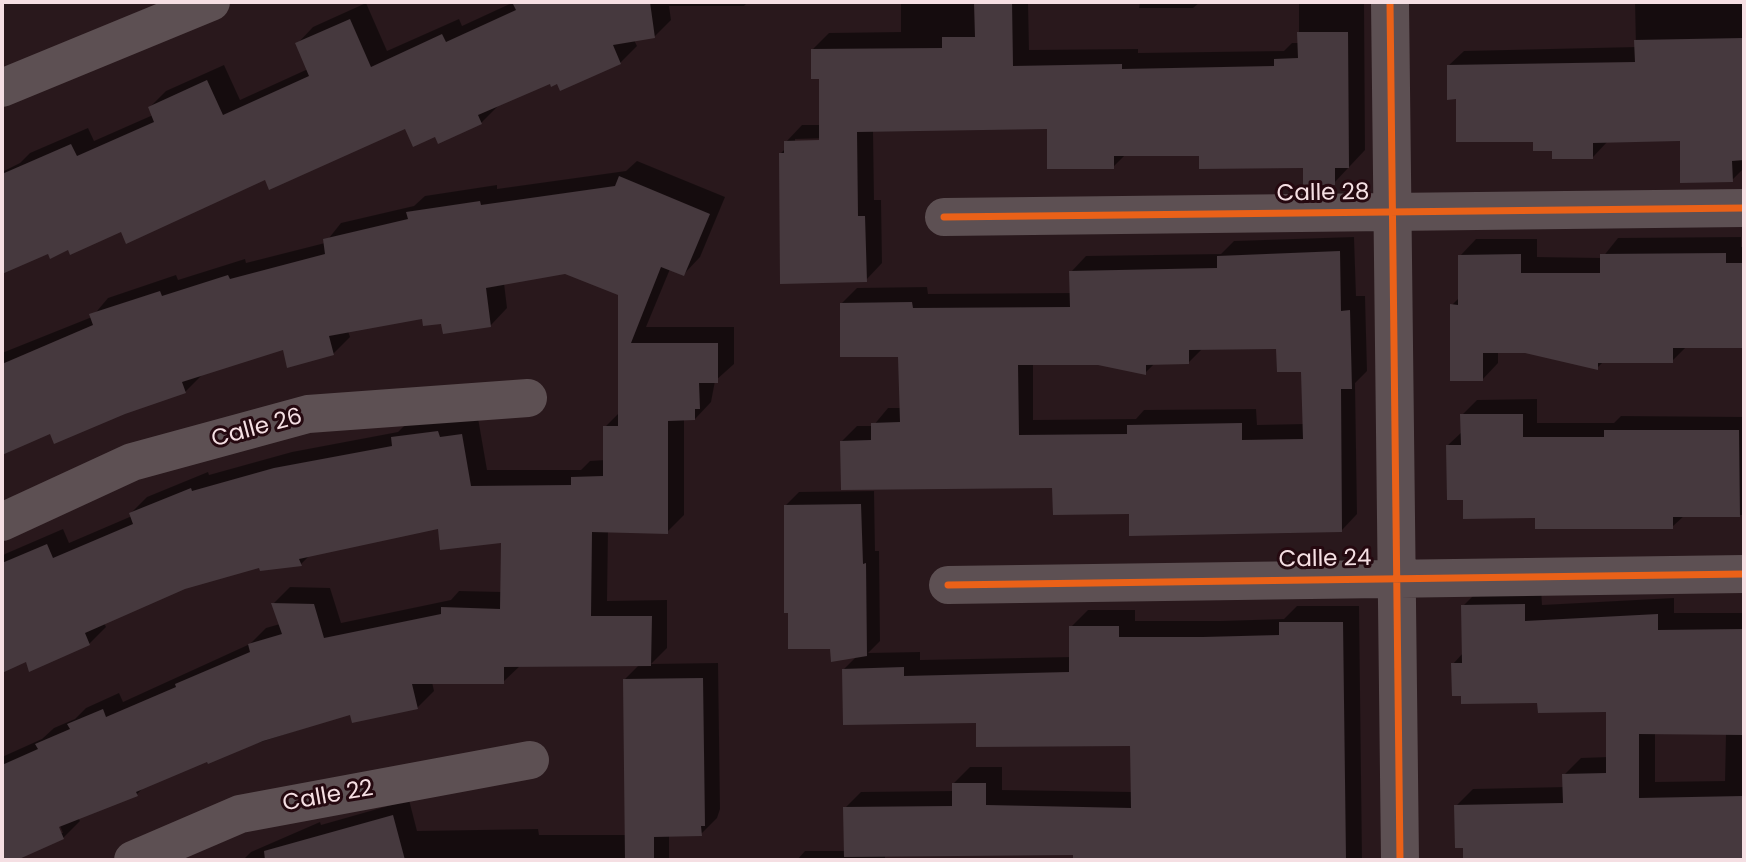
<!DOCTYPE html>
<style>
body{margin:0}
#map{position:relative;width:1746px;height:862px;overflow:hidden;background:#29181c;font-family:Poppins,sans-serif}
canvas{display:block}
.frame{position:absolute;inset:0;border:4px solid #f5dfe3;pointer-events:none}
</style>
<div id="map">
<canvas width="1746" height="862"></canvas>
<div class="frame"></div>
</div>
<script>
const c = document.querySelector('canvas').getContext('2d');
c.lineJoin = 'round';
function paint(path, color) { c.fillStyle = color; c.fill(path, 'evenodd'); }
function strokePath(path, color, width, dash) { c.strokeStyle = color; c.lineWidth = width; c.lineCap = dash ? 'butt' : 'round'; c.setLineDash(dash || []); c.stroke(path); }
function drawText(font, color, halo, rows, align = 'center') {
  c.font = font + ' Poppins,sans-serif'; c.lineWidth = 6; c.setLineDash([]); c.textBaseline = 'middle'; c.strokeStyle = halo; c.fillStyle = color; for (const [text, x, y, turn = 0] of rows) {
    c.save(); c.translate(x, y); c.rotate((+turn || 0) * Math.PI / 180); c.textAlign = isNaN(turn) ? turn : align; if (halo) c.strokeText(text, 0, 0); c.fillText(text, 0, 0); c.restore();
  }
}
paint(new Path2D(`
 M 514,2 L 748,2 L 744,6 L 669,6 L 671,20 L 655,36 L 634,40 L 637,46 L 620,63 L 551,82 L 498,106 L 481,123 L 436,135 L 406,127 L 2,270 L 2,172 L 20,163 L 30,153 L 88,128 L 94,141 L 153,115 L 150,107 L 166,91 L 224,65 L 240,100 L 308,69 L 297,44 L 313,27 L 366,3 L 387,51 L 459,19 L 462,26 Z
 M 901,2 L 1028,2 L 1029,50 L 1138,49 L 1138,53 L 1284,51 L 1292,43 L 1299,43 L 1299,2 L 1364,2 L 1365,150 L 1334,183 L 1305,166 L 1200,154 L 1126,154 L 1113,167 L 1049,128 L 873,130 L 874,200 L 881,200 L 882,263 L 866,280 L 781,153 L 786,148 L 786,142 L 802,125 L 821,125 L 821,77 L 813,49 L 829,33 L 901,32 ZM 828,138 L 828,142 L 795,143 L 795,139 Z
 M 1140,2 L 1200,2 L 1193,8 L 1139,8 Z
 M 1635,2 L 1744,2 L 1744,168 L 1732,180 L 1682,139 L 1608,141 L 1593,157 L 1553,149 L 1458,97 L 1448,66 L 1464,51 L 1636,47 Z
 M 637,161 L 725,197 L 700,257 L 684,274 L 670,269 L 646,327 L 734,327 L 734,364 L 715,381 L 711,402 L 695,419 L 684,419 L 684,515 L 667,532 L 608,531 L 607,601 L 667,600 L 667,648 L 651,664 L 718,663 L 720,809 L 717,818 L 701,834 L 669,835 L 669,860 L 243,860 L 251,852 L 320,822 L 321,825 L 409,800 L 417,831 L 538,829 L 539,835 L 626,835 L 624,680 L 639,665 L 521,665 L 503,682 L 432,682 L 434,691 L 417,708 L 351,713 L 208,759 L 144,787 L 137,794 L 78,818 L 80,821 L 63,838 L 12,860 L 4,860 L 2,757 L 42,739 L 54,728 L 75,719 L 86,708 L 119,693 L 123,702 L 250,644 L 266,628 L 280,624 L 273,604 L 290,587 L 330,588 L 341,623 L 451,600 L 459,591 L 502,592 L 503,541 L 439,527 L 311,554 L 301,564 L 260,566 L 184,588 L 104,623 L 106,627 L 89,644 L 26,660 L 2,671 L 2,557 L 5,554 L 63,529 L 69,543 L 132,516 L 131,513 L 147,497 L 208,472 L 209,475 L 292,452 L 398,432 L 409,421 L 478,418 L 487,470 L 581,470 L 590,461 L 605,460 L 605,427 L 620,412 L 620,294 L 565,272 L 504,283 L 507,308 L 491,325 L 423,317 L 348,331 L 350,337 L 333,354 L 284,347 L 202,375 L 185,392 L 51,431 L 2,453 L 2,353 L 92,317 L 108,298 L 176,275 L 178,280 L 245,259 L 246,263 L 325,243 L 341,223 L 414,206 L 425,196 L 497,185 L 497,189 L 626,171 ZM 57,819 L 63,833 L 59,833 Z
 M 1354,237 L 1356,296 L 1365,296 L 1367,371 L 1355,383 L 1357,514 L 1342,530 L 1130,513 L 1054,486 L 842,441 L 857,426 L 873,426 L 888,408 L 901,408 L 900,355 L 841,304 L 857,288 L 927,287 L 928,294 L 1071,293 L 1071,272 L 1086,256 L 1221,254 L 1234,241 ZM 1278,347 L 1303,370 L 1304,424 L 1257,425 L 1256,409 L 1144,410 L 1136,419 L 1033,420 L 1033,363 L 1098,364 L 1145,373 L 1155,363 L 1188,363 L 1203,348 Z
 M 1741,237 L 1741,247 L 1744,247 L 1744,346 L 1687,346 L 1672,361 L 1604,361 L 1597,368 L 1525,352 L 1498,351 L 1498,363 L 1482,380 L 1452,305 L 1460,297 L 1460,256 L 1476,239 L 1537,239 L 1537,257 L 1602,258 L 1618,238 Z
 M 1537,399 L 1537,423 L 1614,423 L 1621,416 L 1744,417 L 1744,515 L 1685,515 L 1672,527 L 1537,516 L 1464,498 L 1448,445 L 1463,431 L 1462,415 L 1477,400 Z
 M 874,491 L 875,551 L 879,551 L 880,641 L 868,653 L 920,652 L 920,660 L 1071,657 L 1071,627 L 1088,610 L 1135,610 L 1135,621 L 1221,621 L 1284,619 L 1297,606 L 1359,606 L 1362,860 L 1075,860 L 1075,853 L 885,855 L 885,860 L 797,860 L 805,851 L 846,851 L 845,808 L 861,792 L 954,791 L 953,784 L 970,767 L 1002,767 L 1002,790 L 1132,792 L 1132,745 L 844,669 L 857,656 L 831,647 L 785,506 L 799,492 Z
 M 1541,588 L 1542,605 L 1674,598 L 1674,613 L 1744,613 L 1744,860 L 1465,860 L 1456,806 L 1473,789 L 1565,787 L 1564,775 L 1581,758 L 1608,757 L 1607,710 L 1539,701 L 1453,664 L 1463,653 L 1463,606 L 1480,589 ZM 1655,733 L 1726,733 L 1725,781 L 1655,782 Z`), '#0007');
paint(new Path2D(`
 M 512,2 L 650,2 L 655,38 L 613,45 L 621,64 L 560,91 L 557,84 L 551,87 L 550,84 L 478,115 L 482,124 L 438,144 L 435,137 L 413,147 L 405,129 L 269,190 L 265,180 L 126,244 L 121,232 L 70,255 L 68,250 L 50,259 L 48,254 L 2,274 L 2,174 L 71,144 L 77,156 L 154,122 L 148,107 L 207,80 L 223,115 L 309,76 L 295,43 L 350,19 L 371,67 L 442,34 L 446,42 L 516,10 Z
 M 974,2 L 1012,2 L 1013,66 L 1122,64 L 1122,69 L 1274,66 L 1274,59 L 1298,58 L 1297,32 L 1348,32 L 1349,168 L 1335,168 L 1335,185 L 1303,185 L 1303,168 L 1199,169 L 1199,156 L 1114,156 L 1114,169 L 1047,169 L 1047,129 L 857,132 L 858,216 L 865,216 L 867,282 L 780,284 L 779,153 L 784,153 L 784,141 L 819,140 L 819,79 L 811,79 L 811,49 L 942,48 L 942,37 L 975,37 Z
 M 1744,38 L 1744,160 L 1732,161 L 1733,182 L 1680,183 L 1680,141 L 1593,143 L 1593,159 L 1552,159 L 1552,151 L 1533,151 L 1533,142 L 1456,142 L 1456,99 L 1447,100 L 1447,65 L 1635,62 L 1634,40 Z
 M 619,176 L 710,214 L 684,276 L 661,267 L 631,343 L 718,343 L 718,383 L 699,383 L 700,409 L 695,409 L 695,420 L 668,421 L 668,534 L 592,532 L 591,616 L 652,616 L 651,666 L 504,667 L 504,684 L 412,684 L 418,709 L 352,723 L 350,715 L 263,741 L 208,764 L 207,762 L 136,792 L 138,796 L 59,827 L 64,839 L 17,860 L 2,860 L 2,765 L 38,749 L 35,744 L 70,729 L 67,724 L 103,709 L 106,717 L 176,687 L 175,684 L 250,652 L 248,644 L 282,634 L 271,603 L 314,604 L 324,638 L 441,614 L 441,607 L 500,609 L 501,543 L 440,550 L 438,529 L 299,559 L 302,566 L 260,571 L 259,568 L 185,589 L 85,633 L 90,645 L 29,672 L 26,662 L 2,673 L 2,563 L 47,544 L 53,558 L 133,524 L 129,513 L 191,488 L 192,491 L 274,468 L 392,446 L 391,437 L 438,431 L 440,437 L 462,434 L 471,486 L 571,485 L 571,477 L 603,476 L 603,426 L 618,426 L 618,295 L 565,274 L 486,288 L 491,327 L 443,334 L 441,324 L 423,326 L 422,319 L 329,336 L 334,355 L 287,368 L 283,350 L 182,382 L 186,393 L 125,414 L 54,444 L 50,434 L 2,455 L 2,364 L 93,325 L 89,314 L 160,291 L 162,296 L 228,275 L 230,279 L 325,254 L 323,239 L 408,219 L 406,212 L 480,201 L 481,205 L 615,186 Z
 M 1340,251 L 1341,311 L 1350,310 L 1352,389 L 1341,389 L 1342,532 L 1129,536 L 1129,514 L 1053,515 L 1052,488 L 841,490 L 840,441 L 871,440 L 871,423 L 900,422 L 898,357 L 840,357 L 840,303 L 912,302 L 913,308 L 1070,307 L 1069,271 L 1217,268 L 1217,256 ZM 1276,349 L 1277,372 L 1301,372 L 1303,439 L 1242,440 L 1242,423 L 1127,425 L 1127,434 L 1019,435 L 1018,365 L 1098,365 L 1146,375 L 1146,365 L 1189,364 L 1189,350 Z
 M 1726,253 L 1726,263 L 1744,263 L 1744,348 L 1673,348 L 1673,363 L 1598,363 L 1598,370 L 1525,353 L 1483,353 L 1483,381 L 1450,381 L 1450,304 L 1458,305 L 1458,255 L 1521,254 L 1521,273 L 1600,273 L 1600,254 Z
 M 1460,414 L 1523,414 L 1523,437 L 1604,437 L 1604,430 L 1739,430 L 1740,517 L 1673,517 L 1673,529 L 1535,529 L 1535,518 L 1463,519 L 1463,500 L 1447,500 L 1446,445 L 1461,445 Z
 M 861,504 L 863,564 L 866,563 L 867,656 L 831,662 L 830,649 L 788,649 L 788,613 L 784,613 L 784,505 Z
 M 1525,604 L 1525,621 L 1658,614 L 1658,630 L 1744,629 L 1744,735 L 1639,734 L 1639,798 L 1744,796 L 1744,860 L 1463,860 L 1463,848 L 1455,848 L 1454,805 L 1563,803 L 1562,774 L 1606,773 L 1606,712 L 1538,713 L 1537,703 L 1461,704 L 1461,696 L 1452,696 L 1451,663 L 1462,663 L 1461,605 Z
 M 1279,622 L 1343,622 L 1346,860 L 1073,860 L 1073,855 L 844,857 L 843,807 L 952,806 L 952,783 L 986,783 L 986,805 L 1131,808 L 1130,746 L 976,747 L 976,723 L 843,725 L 842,669 L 904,667 L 904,676 L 1069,672 L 1069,626 L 1119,626 L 1119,637 L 1203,637 L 1279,635 Z
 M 703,678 L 705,826 L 701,826 L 702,836 L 654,837 L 654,860 L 625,860 L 623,679 Z
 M 393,815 L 405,860 L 265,860 L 264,851 Z`), '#46393e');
strokePath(new Path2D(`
 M 1390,2 L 1400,860
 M 2,88 L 211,2
 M 944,217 L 1744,208
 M 2,522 L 132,462 L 308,414 L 528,398
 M 948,585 L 1744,574
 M 133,860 L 240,814 L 530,760`), '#5d5053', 38);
strokePath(new Path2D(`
 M 1390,2 L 1400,860
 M 944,217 L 1744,208
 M 948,585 L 1744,574`), '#ea6118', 7);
drawText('23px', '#f5dfe3', '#250910', [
 ["Calle 28",1323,194,-1],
 ["Calle 26",257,429,-15],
 ["Calle 24",1325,560,-1],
 ["Calle 22",328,797,-10]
]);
</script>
